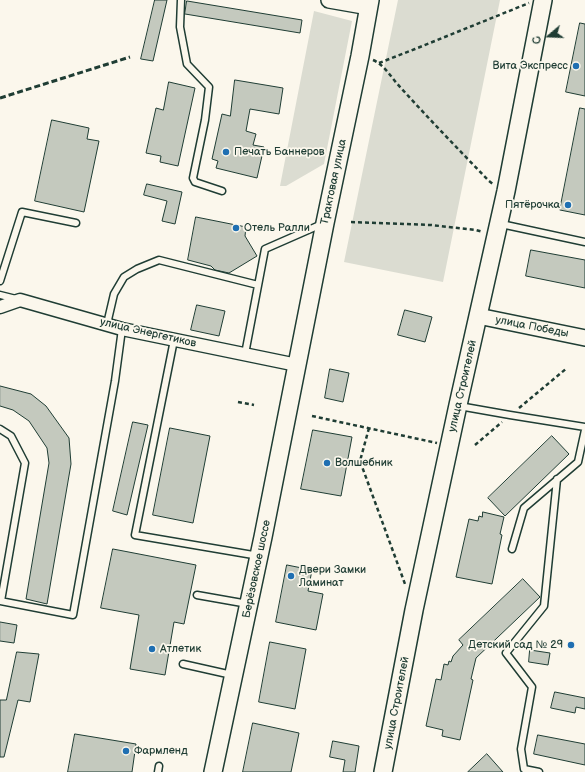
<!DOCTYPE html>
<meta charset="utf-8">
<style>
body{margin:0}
#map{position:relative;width:585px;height:772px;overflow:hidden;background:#fbf7ec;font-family:"Balsamiq Sans",sans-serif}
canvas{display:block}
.north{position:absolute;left:529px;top:16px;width:40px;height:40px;-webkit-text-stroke:3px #fbf7ec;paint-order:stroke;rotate:251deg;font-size:11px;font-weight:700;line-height:16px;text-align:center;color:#1f3d34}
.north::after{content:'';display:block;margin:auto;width:14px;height:18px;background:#1f3d34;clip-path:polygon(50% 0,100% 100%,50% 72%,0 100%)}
</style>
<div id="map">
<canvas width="585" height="772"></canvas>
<div class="north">С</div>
</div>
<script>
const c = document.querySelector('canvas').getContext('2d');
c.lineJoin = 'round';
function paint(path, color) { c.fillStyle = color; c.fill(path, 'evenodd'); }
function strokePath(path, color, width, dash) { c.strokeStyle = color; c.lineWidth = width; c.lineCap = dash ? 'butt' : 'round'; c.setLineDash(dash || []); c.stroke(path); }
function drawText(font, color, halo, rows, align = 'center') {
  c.font = font + ' "Balsamiq Sans",sans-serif'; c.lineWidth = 3.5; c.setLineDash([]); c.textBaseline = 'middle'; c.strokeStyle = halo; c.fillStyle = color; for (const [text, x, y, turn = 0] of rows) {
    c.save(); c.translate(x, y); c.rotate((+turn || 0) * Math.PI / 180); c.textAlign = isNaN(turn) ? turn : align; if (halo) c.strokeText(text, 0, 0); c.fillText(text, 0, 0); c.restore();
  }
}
paint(new Path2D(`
 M 398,0 L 500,0 L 443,282 L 344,262 Z
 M 314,11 L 352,21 L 324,164 L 286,186 L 280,186 Z`), '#dbdcd1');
const building = new Path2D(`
 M 155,0 L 167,0 L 153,61 L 141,59 Z
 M 187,1 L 302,20 L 300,33 L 185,14 Z
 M 580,23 L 585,24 L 585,96 L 566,92 Z
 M 235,80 L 283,88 L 279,114 L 250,109 L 246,131 L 256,134 L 253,145 L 264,147 L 257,178 L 216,168 L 218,161 L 212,159 L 222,114 L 230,116 Z
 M 169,82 L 195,88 L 178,166 L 160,162 L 161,156 L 146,153 L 156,108 L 163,110 Z
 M 580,108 L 585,109 L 585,215 L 560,210 Z
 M 52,120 L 89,128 L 87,139 L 99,141 L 84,212 L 35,201 Z
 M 147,184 L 182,192 L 175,224 L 162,221 L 167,201 L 144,195 Z
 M 196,217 L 246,227 L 245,236 L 257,256 L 229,273 L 215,270 L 211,266 L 188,260 Z
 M 531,250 L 585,260 L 585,288 L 526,276 Z
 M 197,305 L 225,311 L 219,336 L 191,330 Z
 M 405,310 L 432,317 L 425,342 L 398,335 Z
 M 330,369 L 349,373 L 343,402 L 325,398 Z
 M 0,386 L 31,394 L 46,406 L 69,438 L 71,464 L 47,604 L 26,599 L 49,463 L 47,448 L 29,421 L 13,410 L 0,406 Z
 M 133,422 L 148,425 L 127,515 L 113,511 Z
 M 170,428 L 210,436 L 193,523 L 153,515 Z
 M 313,430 L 352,437 L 341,496 L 301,489 Z
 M 552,436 L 569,454 L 505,516 L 488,498 Z
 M 483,512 L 504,517 L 500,534 L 502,535 L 492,584 L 456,577 L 469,519 L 478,521 L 479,516 L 482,517 Z
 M 113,549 L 196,565 L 184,624 L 174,622 L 165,675 L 130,669 L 139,615 L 101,608 Z
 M 287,565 L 312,570 L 308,591 L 323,594 L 316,630 L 276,622 Z
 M 523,579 L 540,597 L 476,658 L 471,679 L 473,680 L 460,740 L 442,736 L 443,730 L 426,726 L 436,679 L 441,680 L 444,664 L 448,665 L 449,661 L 451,662 L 453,656 L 463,645 L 459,640 Z
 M 0,622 L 17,625 L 14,643 L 0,641 Z
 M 270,642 L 306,649 L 295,709 L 259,702 Z
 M 530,650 L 550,653 L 548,665 L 529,662 Z
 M 17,652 L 39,654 L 30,702 L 18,700 L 4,757 L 0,757 L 0,700 L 6,700 Z
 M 555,692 L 585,698 L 585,709 L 576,707 L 575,713 L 551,708 Z
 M 253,723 L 299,733 L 291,772 L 243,772 Z
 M 75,734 L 136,744 L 132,772 L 68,772 Z
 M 538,735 L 585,744 L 585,765 L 534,754 Z
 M 333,741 L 359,746 L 355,772 L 343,772 L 345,760 L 330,757 Z
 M 487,754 L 503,772 L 468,772 Z`);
paint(building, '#c4c9be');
strokePath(building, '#1f3d34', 1);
const service = new Path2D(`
 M 181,0 L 180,27 L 187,64 L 209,87 L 205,120 L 193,178 L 195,182 L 222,191
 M 501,224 L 585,242
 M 0,281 L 22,212 L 76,223
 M 0,295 L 16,299
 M 107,324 L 114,294 L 124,277 L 137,269 L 159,260 L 258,285
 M 174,340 L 135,535 L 259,556
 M 245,354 L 265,249 L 322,224
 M 459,406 L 510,415 L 585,427
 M 0,429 L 11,436 L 25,463 L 1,601
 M 512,549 L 524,508 L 578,462 L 585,430
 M 197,595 L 248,604
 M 0,601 L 73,615 L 115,381 L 122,329
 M 183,664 L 232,675
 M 524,769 L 521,749 L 532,687 L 506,653 L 544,606 L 557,479
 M 524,769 L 539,772
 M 158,772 L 159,766`);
const minor = new Path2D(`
 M 0,307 L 20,300 L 122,329 L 297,365`);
const tertiary = new Path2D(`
 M 329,0 L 369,7
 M 478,316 L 585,338`);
const secondary = new Path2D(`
 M 213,772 L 263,537 L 325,223 L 360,56 L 370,0
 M 383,772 L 414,610 L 458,405 L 506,191 L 543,0`);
strokePath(service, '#1f3d34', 9);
strokePath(minor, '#1f3d34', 15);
strokePath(tertiary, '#1f3d34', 18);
strokePath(secondary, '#1f3d34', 20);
strokePath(new Path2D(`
 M 373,60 C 385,65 392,79 401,88 C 430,120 460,151 489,181 L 493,184
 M 379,63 L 415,49 L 529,3
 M 351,222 L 431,225 L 476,230 L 483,232
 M 238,402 L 254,405
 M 519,408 L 567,368
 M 312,416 L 437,443
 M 369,428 L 360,461 L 405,584
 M 475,445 L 502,422`), '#1f3d34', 2.5, [4, 3]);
strokePath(service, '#fbf7ec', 6);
strokePath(minor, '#fbf7ec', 12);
strokePath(tertiary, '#fbf7ec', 15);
strokePath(secondary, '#fbf7ec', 17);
strokePath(new Path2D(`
 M 0,98 L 130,57`), '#1f3d34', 3, [6, 3]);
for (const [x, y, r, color] of [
 [576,66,4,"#1f6fb2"],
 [226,152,4,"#1f6fb2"],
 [568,205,4,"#1f6fb2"],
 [236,228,4,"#1f6fb2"],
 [327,463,4,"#1f6fb2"],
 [291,576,4,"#1f6fb2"],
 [571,645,4,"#1f6fb2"],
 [152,649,4,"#1f6fb2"],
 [126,751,4,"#1f6fb2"]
]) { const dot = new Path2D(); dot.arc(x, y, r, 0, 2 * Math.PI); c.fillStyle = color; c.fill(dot); strokePath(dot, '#fbf7ec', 1.5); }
drawText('11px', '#1f3d34', '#fbf7ec', [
 ["Вита Экспресс",568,66,"right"],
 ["Печать Баннеров",234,152],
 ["Пятёрочка",560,205,"right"],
 ["Отель Ралли",244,228],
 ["Волшебник",335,463],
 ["Двери Замки",299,570],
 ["Ламинат",299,583],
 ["Детский сад № 29",563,645,"right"],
 ["Атлетик",160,649],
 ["Фармленд",134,751]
], 'left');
drawText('11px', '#1f3d34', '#fbf7ec', [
 ["Трактовая улица",334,182,-78],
 ["улица Победы",532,327,11],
 ["улица Энергетиков",148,333,13],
 ["улица Строителей",463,386,-77],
 ["Берёзовское шоссе",257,569,-78],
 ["улица Строителей",397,703,-79]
]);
</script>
